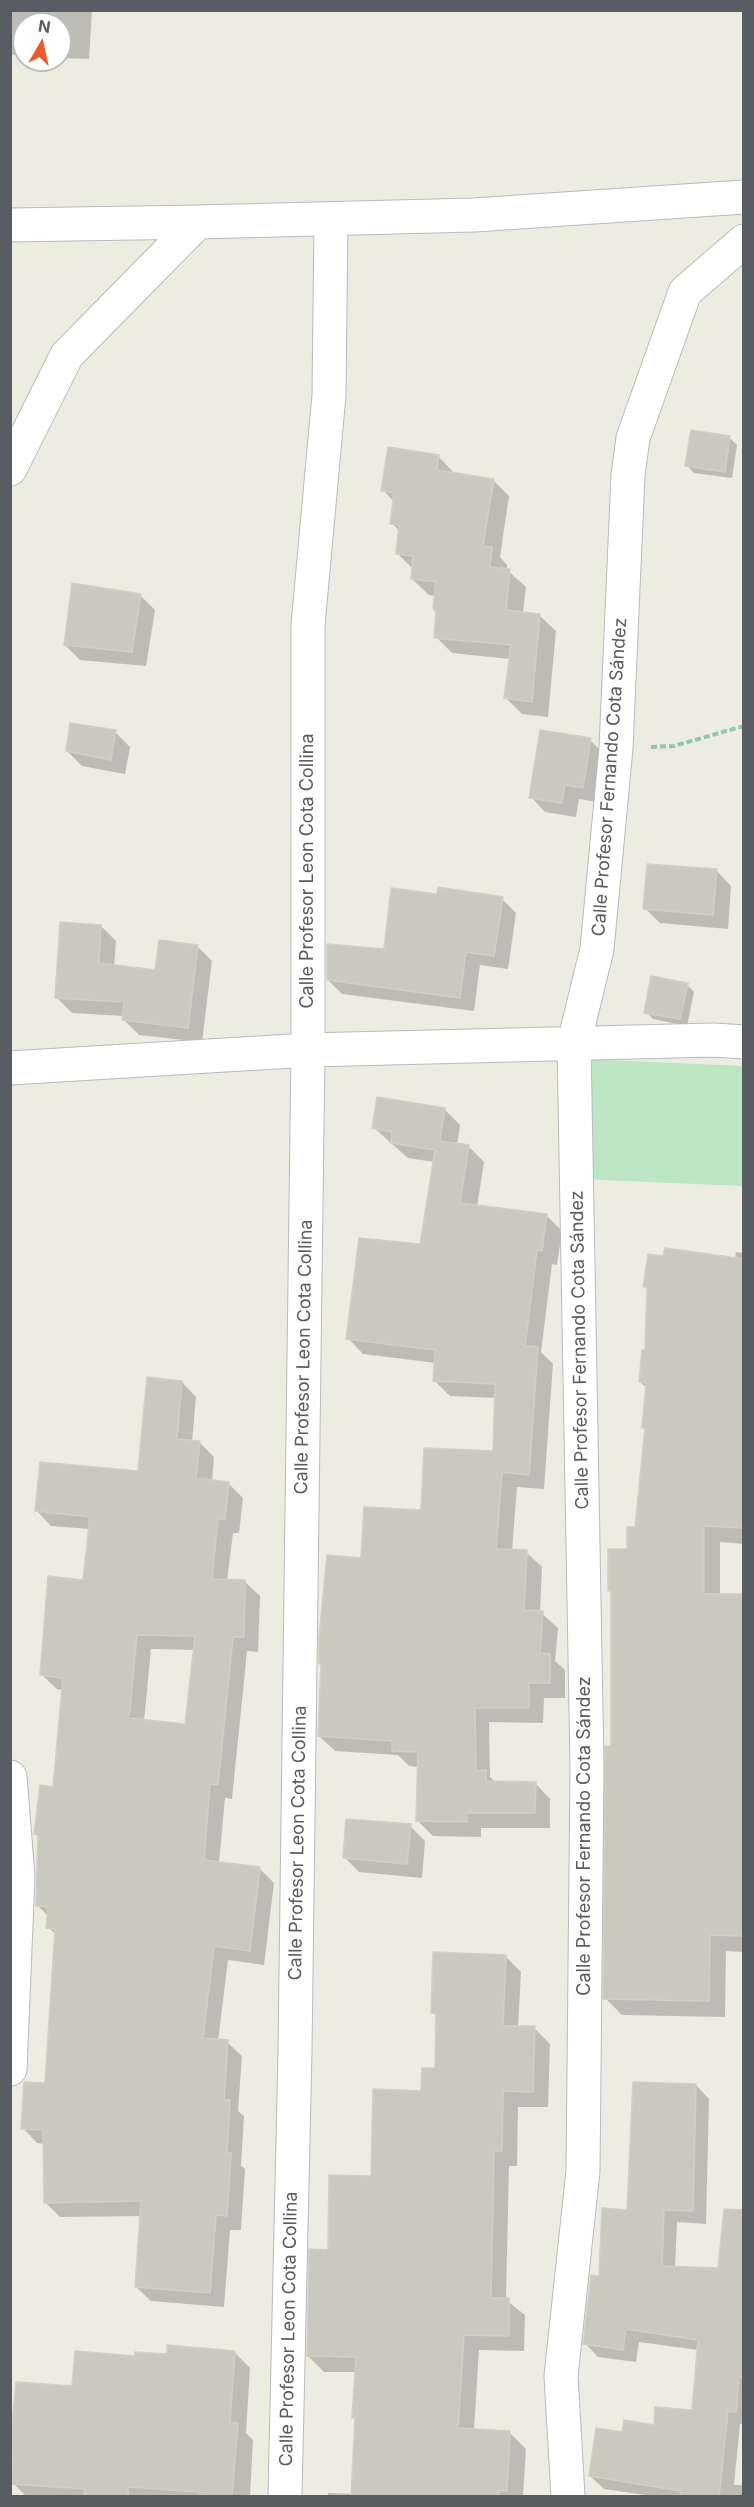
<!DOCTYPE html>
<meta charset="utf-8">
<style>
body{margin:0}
#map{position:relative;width:754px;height:2507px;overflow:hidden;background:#edece1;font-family:Inter,sans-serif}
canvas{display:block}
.frame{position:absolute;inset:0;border:12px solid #595c62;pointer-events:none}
.north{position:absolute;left:12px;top:12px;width:60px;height:60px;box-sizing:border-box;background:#fff;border:2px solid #bdbec0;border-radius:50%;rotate:9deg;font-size:16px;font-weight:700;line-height:24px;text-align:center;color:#595c62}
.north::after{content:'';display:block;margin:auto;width:21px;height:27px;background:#eb5a29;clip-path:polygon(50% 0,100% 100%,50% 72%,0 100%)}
</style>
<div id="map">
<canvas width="754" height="2507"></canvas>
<div class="frame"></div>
<div class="north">N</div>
</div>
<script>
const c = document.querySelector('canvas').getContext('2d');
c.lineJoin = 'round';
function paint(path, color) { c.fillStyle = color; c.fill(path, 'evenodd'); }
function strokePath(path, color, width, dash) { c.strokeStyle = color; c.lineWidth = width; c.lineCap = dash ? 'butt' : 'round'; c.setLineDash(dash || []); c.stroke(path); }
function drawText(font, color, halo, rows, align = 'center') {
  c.font = font + ' Inter,sans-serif'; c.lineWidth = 4.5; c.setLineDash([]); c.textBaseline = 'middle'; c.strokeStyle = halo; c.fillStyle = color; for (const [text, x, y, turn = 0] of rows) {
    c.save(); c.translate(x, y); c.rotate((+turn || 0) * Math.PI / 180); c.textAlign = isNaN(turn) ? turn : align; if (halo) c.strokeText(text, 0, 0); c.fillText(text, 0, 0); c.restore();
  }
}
paint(new Path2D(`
 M 585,1059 L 743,1066 L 743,1186 L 580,1179 Z`), '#bce5c3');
paint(new Path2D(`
 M 10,10 L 92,10 L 89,59 L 60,58 L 60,24 L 24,24 L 24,54 L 10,55 Z
 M 692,432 L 730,438 L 737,445 L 732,478 L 694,473 L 687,465 Z
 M 438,456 L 455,474 L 493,480 L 509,496 L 500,557 L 507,565 L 507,570 L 526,587 L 523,613 L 539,615 L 556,631 L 548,717 L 522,714 L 506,698 L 510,659 L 452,653 L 436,637 L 438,612 L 436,596 L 429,595 L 412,579 L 413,569 L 397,553 L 400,532 L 392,523 L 394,502 L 383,490 Z
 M 140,595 L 155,610 L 146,666 L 80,660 L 65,645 Z
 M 115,732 L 130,747 L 125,774 L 82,766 L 67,751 Z
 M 590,740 L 605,755 L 597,802 L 579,799 L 576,817 L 545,812 L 531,797 Z
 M 717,871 L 731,886 L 728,929 L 660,923 L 645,908 Z
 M 439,896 L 502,899 L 516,913 L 508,969 L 480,965 L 474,1011 L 342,994 L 328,980 L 385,951 Z
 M 101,926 L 116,941 L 114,967 L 157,972 L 197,946 L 212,961 L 202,1042 L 139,1035 L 124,1020 L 124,1016 L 72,1013 L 57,998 Z
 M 687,985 L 694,992 L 687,1026 L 653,1019 L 646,1012 Z
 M 444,1109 L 460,1125 L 457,1145 L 468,1146 L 484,1162 L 477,1207 L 547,1216 L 562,1231 L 557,1265 L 552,1264 L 541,1352 L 553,1364 L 544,1489 L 517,1487 L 512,1551 L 526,1552 L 542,1567 L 540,1612 L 558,1628 L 555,1661 L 565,1670 L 565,1698 L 544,1698 L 543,1723 L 489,1722 L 490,1777 L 497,1783 L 535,1783 L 550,1799 L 550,1828 L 481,1828 L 481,1837 L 433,1836 L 418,1821 L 419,1767 L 409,1766 L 398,1755 L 335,1751 L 319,1736 L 322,1666 L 320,1663 L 363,1560 L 494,1453 L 496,1398 L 450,1396 L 435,1381 L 436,1363 L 363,1354 L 348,1338 L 422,1246 L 434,1162 L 408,1158 L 374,1128 Z
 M 736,1252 L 744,1253 L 744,1544 L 720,1542 L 720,1595 L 744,1595 L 744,1952 L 726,1951 L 725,2017 L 622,2015 L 605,1998 L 612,1748 L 613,1594 L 610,1591 L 629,1550 L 636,1529 L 646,1430 L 643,1428 L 647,1388 L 640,1382 L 647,1352 L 648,1290 L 645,1286 L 735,1259 Z
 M 182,1382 L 196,1397 L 192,1442 L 199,1442 L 214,1457 L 212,1481 L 228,1483 L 243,1498 L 239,1533 L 233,1533 L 227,1581 L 245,1582 L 260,1596 L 258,1652 L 247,1651 L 232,1799 L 225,1798 L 219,1863 L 260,1869 L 274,1883 L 264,1965 L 228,1960 L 218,2041 L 227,2042 L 242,2056 L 238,2111 L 244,2116 L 241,2166 L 245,2169 L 241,2230 L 230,2230 L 224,2307 L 151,2301 L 136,2287 L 141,2216 L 60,2217 L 45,2202 L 45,2144 L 37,2143 L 23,2128 L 47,2084 L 56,1935 L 48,1927 L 49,1917 L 37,1905 L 39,1838 L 35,1834 L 54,1788 L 63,1690 L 57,1689 L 42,1675 L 85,1581 L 90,1529 L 51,1526 L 37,1511 L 140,1473 ZM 151,1649 L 195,1650 L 186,1725 L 144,1721 Z
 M 410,1826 L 425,1841 L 422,1878 L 359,1872 L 344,1857 Z
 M 505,1956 L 521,1972 L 518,2028 L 534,2028 L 550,2044 L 548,2107 L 518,2107 L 517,2166 L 509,2166 L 506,2300 L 525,2315 L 524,2351 L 479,2350 L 474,2430 L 510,2433 L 526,2449 L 523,2496 L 328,2496 L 328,2493 L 353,2494 L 356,2420 L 353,2417 L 357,2372 L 324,2372 L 308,2356 L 329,2251 L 436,2070 L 437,2017 L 432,2012 Z
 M 696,2085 L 709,2099 L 706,2224 L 677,2222 L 675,2268 L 719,2269 L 744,2214 L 744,2424 L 740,2424 L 734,2485 L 744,2485 L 744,2496 L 652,2496 L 604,2489 L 590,2476 L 623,2434 L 655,2427 L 693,2412 L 698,2350 L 639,2342 L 636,2362 L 598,2357 L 585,2343 L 601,2278 L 629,2211 Z
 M 234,2352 L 250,2368 L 246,2433 L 253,2440 L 250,2496 L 26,2496 L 13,2483 L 15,2457 L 12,2453 L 74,2388 L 137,2358 Z`), '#0003');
const building = new Path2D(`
 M 691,430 L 730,436 L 725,472 L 685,466 Z
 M 388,447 L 439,455 L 437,470 L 494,479 L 483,546 L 492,547 L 490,567 L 510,569 L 506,610 L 540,614 L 532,702 L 504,698 L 511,645 L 434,638 L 436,612 L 433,608 L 436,582 L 411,579 L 413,556 L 396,554 L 399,525 L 390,524 L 394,493 L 381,491 Z
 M 72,583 L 141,594 L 132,652 L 64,645 Z
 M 70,723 L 116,730 L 111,760 L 66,751 Z
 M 540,730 L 591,738 L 583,788 L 565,785 L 562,803 L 529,798 Z
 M 647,864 L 717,869 L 713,915 L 643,909 Z
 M 438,887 L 503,897 L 494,956 L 466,952 L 460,998 L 327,980 L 327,944 L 384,949 L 391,888 L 437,894 Z
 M 60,922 L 101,925 L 99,963 L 155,970 L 159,940 L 198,945 L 188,1028 L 122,1020 L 124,1002 L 55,998 Z
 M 651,976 L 688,983 L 680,1019 L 644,1013 Z
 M 377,1097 L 445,1108 L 440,1141 L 469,1145 L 460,1203 L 547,1214 L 542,1251 L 537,1250 L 525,1346 L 538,1347 L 529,1475 L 502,1472 L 496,1549 L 527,1550 L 524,1610 L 543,1611 L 540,1653 L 550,1654 L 550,1683 L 529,1683 L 529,1708 L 475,1708 L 476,1771 L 486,1770 L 486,1781 L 536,1782 L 535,1813 L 466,1813 L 467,1822 L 416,1821 L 418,1752 L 392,1751 L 392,1741 L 318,1736 L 321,1664 L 319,1664 L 319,1637 L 327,1555 L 361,1558 L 364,1507 L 421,1510 L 424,1448 L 493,1451 L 495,1384 L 433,1381 L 435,1350 L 346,1339 L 359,1238 L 420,1244 L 435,1150 L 391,1143 L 392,1132 L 372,1128 Z
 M 665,1248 L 744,1259 L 744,1528 L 704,1526 L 704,1594 L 744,1594 L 744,1936 L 710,1935 L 709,2001 L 603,1999 L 605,1746 L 611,1746 L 611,1591 L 608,1591 L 608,1549 L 627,1549 L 627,1527 L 635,1527 L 645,1428 L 642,1428 L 646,1383 L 639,1382 L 642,1350 L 645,1350 L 647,1287 L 643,1287 L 648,1254 L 663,1256 Z
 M 147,1377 L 182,1381 L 177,1439 L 200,1441 L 196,1478 L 229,1482 L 225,1519 L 218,1519 L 212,1579 L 245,1580 L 244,1637 L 233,1637 L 218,1785 L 210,1784 L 204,1860 L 260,1867 L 250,1951 L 214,1946 L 203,2038 L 228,2040 L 224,2100 L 230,2100 L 227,2153 L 231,2153 L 227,2216 L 216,2215 L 210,2293 L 135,2287 L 141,2201 L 44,2203 L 43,2130 L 21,2129 L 24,2082 L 45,2083 L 55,1929 L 46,1928 L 48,1907 L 36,1906 L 38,1835 L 34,1834 L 40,1785 L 53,1787 L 63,1678 L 40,1675 L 48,1576 L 83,1580 L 90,1517 L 35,1511 L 40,1462 L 138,1471 ZM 137,1635 L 195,1636 L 185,1724 L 129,1718 Z
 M 346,1819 L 411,1824 L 407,1864 L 343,1858 Z
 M 433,1952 L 506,1955 L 503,2026 L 535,2026 L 533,2092 L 503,2091 L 502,2151 L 494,2151 L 491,2298 L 509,2298 L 509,2336 L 464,2335 L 458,2428 L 510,2431 L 507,2491 L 499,2490 L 498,2496 L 351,2496 L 355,2418 L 352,2418 L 356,2357 L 307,2356 L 309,2249 L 328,2250 L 329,2175 L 371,2176 L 373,2089 L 421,2091 L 422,2068 L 435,2068 L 436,2013 L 431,2013 Z
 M 633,2082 L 696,2084 L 693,2211 L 664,2210 L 662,2266 L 718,2268 L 724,2209 L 744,2210 L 744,2377 L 739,2377 L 736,2412 L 728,2411 L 719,2496 L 680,2496 L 681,2491 L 589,2476 L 596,2428 L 622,2432 L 624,2420 L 654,2425 L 655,2407 L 692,2410 L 698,2340 L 626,2329 L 623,2350 L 583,2344 L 591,2275 L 599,2276 L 602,2208 L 627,2210 Z
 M 167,2345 L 235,2351 L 230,2422 L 238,2423 L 232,2496 L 200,2496 L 200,2492 L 128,2487 L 128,2496 L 84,2496 L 85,2489 L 11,2484 L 13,2454 L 10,2454 L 10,2446 L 16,2382 L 72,2386 L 75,2351 L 135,2356 L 135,2352 L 167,2354 Z`);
paint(building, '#c9c9c0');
strokePath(building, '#d1cfbf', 1.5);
const minor = new Path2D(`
 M 10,225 L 198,222 L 474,215 L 744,197
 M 10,469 L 67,355 L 198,222
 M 10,1068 L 308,1050 L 714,1040 L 744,1042
 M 10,1777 L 18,1876 L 10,2069
 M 285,2496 L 295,2050 L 308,1050 L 308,625 L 329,395 L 331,219
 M 568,2496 L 561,2376 L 583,2171 L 587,1767 L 574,1043 L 597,949 L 616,748 L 628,475 L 633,438 L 685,292 L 744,241`);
strokePath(minor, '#b9bac0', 35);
strokePath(new Path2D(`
 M 651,747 L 674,746 L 744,726`), '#95c6ab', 4, [6, 3]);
strokePath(minor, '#fff', 33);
drawText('18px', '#595c62', '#fff', [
 ["Calle Profesor Fernando Cota Sández",610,777,-86],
 ["Calle Profesor Leon Cota Collina",308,871,-90],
 ["Calle Profesor Fernando Cota Sández",580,1350,-91],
 ["Calle Profesor Leon Cota Collina",304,1357,-89],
 ["Calle Profesor Fernando Cota Sández",585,1836,-90],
 ["Calle Profesor Leon Cota Collina",298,1843,-89],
 ["Calle Profesor Leon Cota Collina",289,2329,-89]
]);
</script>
